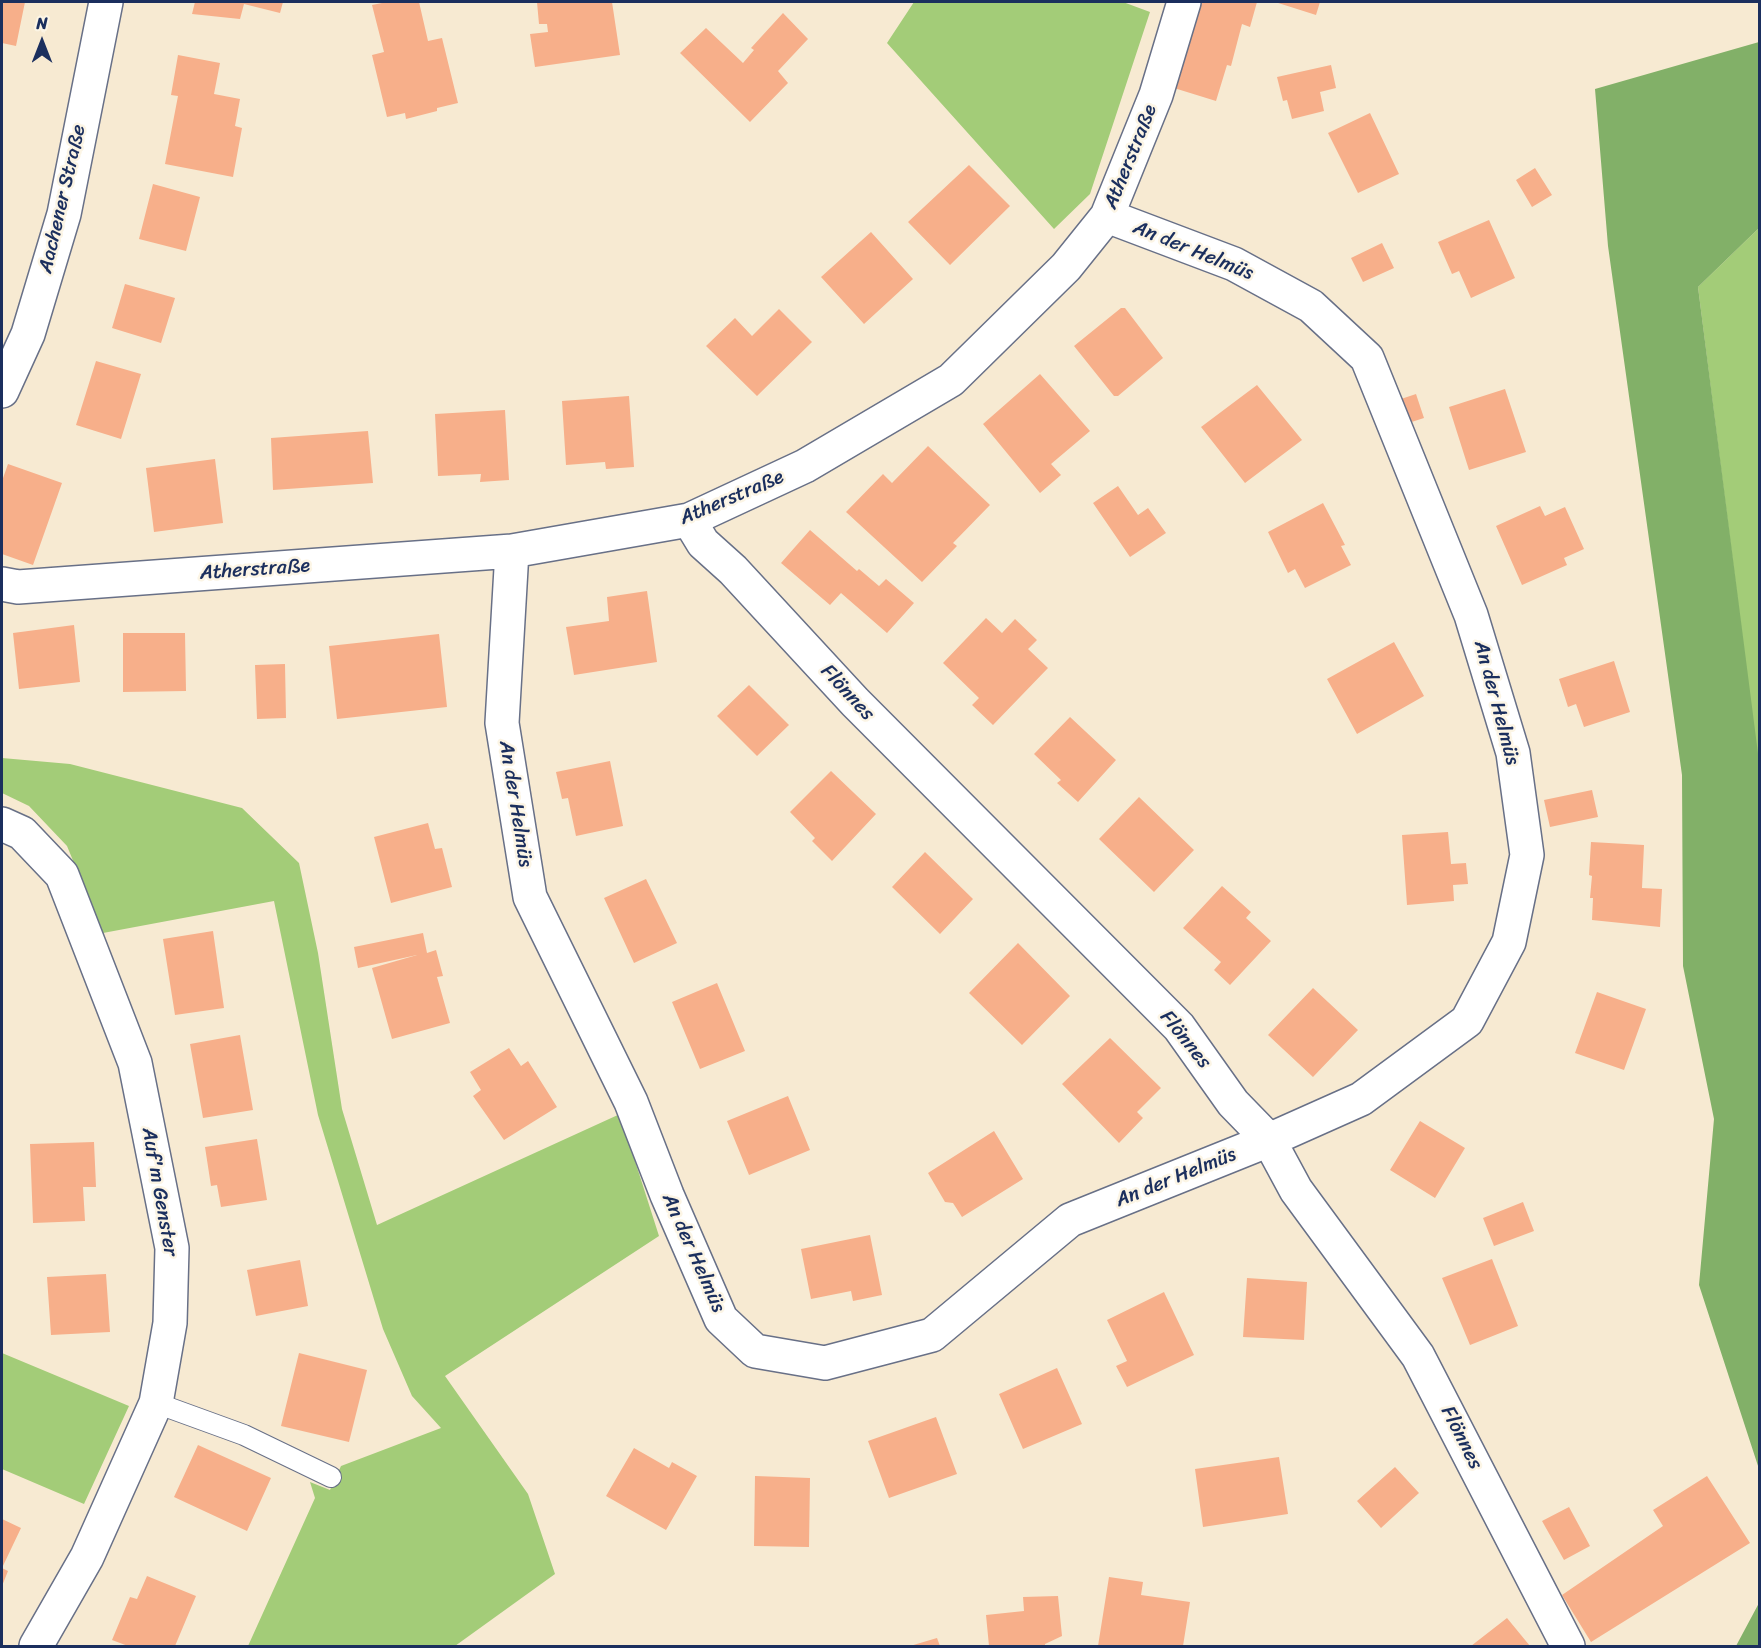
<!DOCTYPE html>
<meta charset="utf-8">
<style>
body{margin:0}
#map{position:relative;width:1761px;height:1648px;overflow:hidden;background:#f7ead2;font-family:Sriracha,sans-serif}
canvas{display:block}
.frame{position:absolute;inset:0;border:3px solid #1b2f5e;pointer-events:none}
.north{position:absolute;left:12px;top:12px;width:60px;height:60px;-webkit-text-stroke:4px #fcf5e5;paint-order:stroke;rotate:0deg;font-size:16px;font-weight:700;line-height:24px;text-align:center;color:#1b2f5e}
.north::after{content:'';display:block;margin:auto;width:21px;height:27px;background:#1b2f5e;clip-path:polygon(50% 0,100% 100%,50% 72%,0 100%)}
</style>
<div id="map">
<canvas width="1761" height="1648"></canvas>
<div class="frame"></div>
<div class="north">N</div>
</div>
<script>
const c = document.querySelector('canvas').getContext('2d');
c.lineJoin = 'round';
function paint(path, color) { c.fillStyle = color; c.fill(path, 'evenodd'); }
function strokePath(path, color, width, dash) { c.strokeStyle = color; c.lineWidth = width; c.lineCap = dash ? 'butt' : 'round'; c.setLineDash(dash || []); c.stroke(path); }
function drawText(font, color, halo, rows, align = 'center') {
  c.font = font + ' Sriracha,sans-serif'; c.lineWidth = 5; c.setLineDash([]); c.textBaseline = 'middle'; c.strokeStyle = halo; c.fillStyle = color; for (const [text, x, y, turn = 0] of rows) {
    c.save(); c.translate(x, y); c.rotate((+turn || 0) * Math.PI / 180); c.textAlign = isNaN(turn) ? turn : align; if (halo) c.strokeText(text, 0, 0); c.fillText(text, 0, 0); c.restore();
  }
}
paint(new Path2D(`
 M 914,2 L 1123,2 L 1150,12 L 1090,194 L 1054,229 L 887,43 Z
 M 1759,228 L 1759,769 L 1698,287 Z
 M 2,758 L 70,764 L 242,808 L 299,863 L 318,953 L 342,1109 L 377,1225 L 620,1114 L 659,1236 L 445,1376 L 528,1494 L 555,1574 L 455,1646 L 248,1646 L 315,1498 L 310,1482 L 330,1490 L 341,1466 L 441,1428 L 412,1396 L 383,1329 L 318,1115 L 274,901 L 103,933 L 67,846 L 29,806 L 2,793 Z
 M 2,1353 L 129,1406 L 84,1504 L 2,1469 Z`), '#a3cc78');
paint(new Path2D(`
 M 1759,42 L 1759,228 L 1698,287 L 1760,769 L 1759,1469 L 1699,1285 L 1714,1119 L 1683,966 L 1682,775 L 1608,246 L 1595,89 Z
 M 1759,1603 L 1759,1646 L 1736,1646 Z`), '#82b068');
paint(new Path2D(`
 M 2,2 L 25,2 L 16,46 L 2,43 Z
 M 195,2 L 283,2 L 280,13 L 244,4 L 240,19 L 192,14 Z
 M 387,2 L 419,2 L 428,41 L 442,38 L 458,103 L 437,108 L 437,111 L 406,119 L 405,113 L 387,117 L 372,55 L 384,52 L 372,5 Z
 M 537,2 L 612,2 L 620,55 L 535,67 L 530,34 L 548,32 L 547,24 L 539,24 Z
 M 1199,2 L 1257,2 L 1250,27 L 1242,24 L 1231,66 L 1227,65 L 1216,101 L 1174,88 Z
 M 1275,2 L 1320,2 L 1316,15 Z
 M 783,13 L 808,39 L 778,71 L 788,83 L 750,122 L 680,53 L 706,28 L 743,63 L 754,50 L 751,48 Z
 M 178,55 L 220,63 L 214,94 L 240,99 L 235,126 L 242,128 L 233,177 L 165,164 L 178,96 L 171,95 Z
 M 1331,65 L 1336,88 L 1320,92 L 1324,111 L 1292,119 L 1287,100 L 1283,101 L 1277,77 Z
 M 1370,113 L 1399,174 L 1358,193 L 1328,133 Z
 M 969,165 L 1010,206 L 950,265 L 908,222 Z
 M 1535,168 L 1552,195 L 1532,207 L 1516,180 Z
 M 153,184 L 200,197 L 186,251 L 139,239 Z
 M 1489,220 L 1515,278 L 1471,298 L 1459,271 L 1452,274 L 1438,242 Z
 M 871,232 L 913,279 L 864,324 L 821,277 Z
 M 1382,243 L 1394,268 L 1363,282 L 1351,258 Z
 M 125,284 L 175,298 L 161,343 L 112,328 Z
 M 1121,308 L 1125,308 L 1163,358 L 1118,396 L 1114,396 L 1074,346 Z
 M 779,309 L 812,342 L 757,396 L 706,346 L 735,318 L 752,336 Z
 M 96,361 L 141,374 L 121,439 L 76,425 Z
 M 1040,374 L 1090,431 L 1051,464 L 1061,475 L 1040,493 L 983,424 Z
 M 1257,385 L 1302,440 L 1245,483 L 1201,427 Z
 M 1505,389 L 1526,452 L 1469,470 L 1449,407 Z
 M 1416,394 L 1424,418 L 1399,426 L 1392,402 Z
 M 629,396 L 634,467 L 606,469 L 605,462 L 566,465 L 562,401 Z
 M 505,410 L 509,480 L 480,482 L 481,474 L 438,476 L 435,414 Z
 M 368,431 L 373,483 L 273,490 L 271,438 Z
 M 928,446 L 990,505 L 953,543 L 957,546 L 922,582 L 846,512 L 883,474 L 892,483 Z
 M 215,459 L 223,523 L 154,532 L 146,468 Z
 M 8,464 L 62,483 L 33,565 L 2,554 L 2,481 Z
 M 1118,486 L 1138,515 L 1148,508 L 1166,533 L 1130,557 L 1093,503 Z
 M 1323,503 L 1345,545 L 1341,546 L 1351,565 L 1305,588 L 1295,569 L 1288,573 L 1268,532 Z
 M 1540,506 L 1545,516 L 1565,507 L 1584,549 L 1564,558 L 1567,565 L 1522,585 L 1496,526 Z
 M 810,530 L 857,571 L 859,569 L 879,586 L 886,579 L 914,603 L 887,633 L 841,593 L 830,605 L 781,563 Z
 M 647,591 L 657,662 L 574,675 L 566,627 L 609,621 L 607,597 Z
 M 986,618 L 1002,633 L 1015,619 L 1037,640 L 1028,649 L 1048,668 L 993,725 L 972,705 L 979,698 L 943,663 Z
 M 74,625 L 80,682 L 19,689 L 13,633 Z
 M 123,633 L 185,633 L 186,691 L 123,692 Z
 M 439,634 L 447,707 L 337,719 L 329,646 Z
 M 1394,642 L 1424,696 L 1357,734 L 1327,679 Z
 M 1614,661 L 1630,712 L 1584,727 L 1576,704 L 1568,707 L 1559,679 Z
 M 285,664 L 286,718 L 257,719 L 255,665 Z
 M 749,685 L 789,725 L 757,756 L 717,716 Z
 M 1070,717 L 1116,760 L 1078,802 L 1057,783 L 1061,780 L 1034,754 Z
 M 610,761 L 623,826 L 576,836 L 568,798 L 562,799 L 556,772 Z
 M 831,771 L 876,814 L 832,861 L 812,841 L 815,838 L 790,812 Z
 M 1592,790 L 1598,817 L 1550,827 L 1544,800 Z
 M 1139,797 L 1194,850 L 1154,892 L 1099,839 Z
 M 428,823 L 435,849 L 442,848 L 452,887 L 391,903 L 374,837 Z
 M 1448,832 L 1451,864 L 1466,863 L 1468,884 L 1453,885 L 1454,901 L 1407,905 L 1402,835 Z
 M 1591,842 L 1644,845 L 1642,888 L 1662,889 L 1660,927 L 1592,920 L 1593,898 L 1590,898 L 1592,876 L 1589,875 Z
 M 925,852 L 973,899 L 940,934 L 892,887 Z
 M 646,879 L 677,943 L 634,963 L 604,898 Z
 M 1222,886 L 1251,912 L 1246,918 L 1271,941 L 1230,985 L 1214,970 L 1221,962 L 1183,928 Z
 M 213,931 L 224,1008 L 175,1015 L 163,939 Z
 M 423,933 L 427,953 L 436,950 L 443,976 L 437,977 L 450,1023 L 392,1039 L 372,968 L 417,955 L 358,968 L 354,947 Z
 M 1018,943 L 1070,996 L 1022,1045 L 969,993 Z
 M 717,983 L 745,1051 L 700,1069 L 672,1002 Z
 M 1313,988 L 1358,1030 L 1313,1077 L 1268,1035 Z
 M 1597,992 L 1646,1009 L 1624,1070 L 1575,1053 Z
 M 240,1035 L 253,1110 L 203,1118 L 190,1044 Z
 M 1110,1038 L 1161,1088 L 1137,1112 L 1143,1118 L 1119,1143 L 1062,1084 Z
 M 509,1048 L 521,1066 L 528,1061 L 557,1107 L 504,1140 L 473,1096 L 481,1090 L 470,1072 Z
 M 788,1096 L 810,1150 L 749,1175 L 727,1121 Z
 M 1420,1121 L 1465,1148 L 1435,1198 L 1390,1170 Z
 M 994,1131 L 1023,1179 L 962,1217 L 953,1203 L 945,1202 L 928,1173 Z
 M 257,1139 L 267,1200 L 221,1207 L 217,1185 L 211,1186 L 205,1147 Z
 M 94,1142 L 96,1187 L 83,1187 L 85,1221 L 33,1223 L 30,1144 Z
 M 1523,1202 L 1534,1231 L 1494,1246 L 1483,1218 Z
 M 870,1235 L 882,1295 L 853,1301 L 851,1291 L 811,1299 L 801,1249 Z
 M 1492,1259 L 1518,1326 L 1470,1345 L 1442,1278 Z
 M 300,1260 L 308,1306 L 256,1316 L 247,1270 Z
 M 106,1274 L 110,1332 L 51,1335 L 47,1277 Z
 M 1247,1278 L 1307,1282 L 1304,1340 L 1243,1337 Z
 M 1164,1292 L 1194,1355 L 1127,1387 L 1116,1366 L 1127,1361 L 1107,1320 Z
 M 299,1353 L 367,1370 L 349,1442 L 281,1426 Z
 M 1057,1368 L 1082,1424 L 1023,1449 L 999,1394 Z
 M 936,1417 L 957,1474 L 889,1498 L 868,1441 Z
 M 198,1445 L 271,1478 L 247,1531 L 174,1497 Z
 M 634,1448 L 669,1468 L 672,1462 L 697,1476 L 666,1530 L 606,1496 Z
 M 1279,1457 L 1288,1514 L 1203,1527 L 1195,1469 Z
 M 1395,1467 L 1419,1493 L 1381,1528 L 1357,1501 Z
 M 755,1476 L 810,1478 L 809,1547 L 754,1546 Z
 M 1707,1476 L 1750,1543 L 1591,1642 L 1562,1595 L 1663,1526 L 1653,1510 Z
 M 1569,1507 L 1590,1546 L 1564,1560 L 1542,1521 Z
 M 2,1519 L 21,1528 L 2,1568 L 8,1571 L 2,1586 Z
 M 147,1576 L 196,1596 L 175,1646 L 128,1646 L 112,1640 L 130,1597 L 137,1599 Z
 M 1109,1577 L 1143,1582 L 1141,1595 L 1190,1602 L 1183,1646 L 1098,1646 Z
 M 1058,1596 L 1062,1636 L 1045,1644 L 1045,1646 L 989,1646 L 986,1615 L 1024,1611 L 1023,1597 Z
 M 1507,1618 L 1530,1646 L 1471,1646 Z
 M 937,1638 L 940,1646 L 910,1646 Z`), '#f7af8a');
const service = new Path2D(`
 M 156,1403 L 244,1435 L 331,1477`);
const minor = new Path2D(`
 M 689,520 L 703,543 L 733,570 L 855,702 L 1179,1027 L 1233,1103 L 1269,1140 L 1296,1190 L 1418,1356 L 1568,1646
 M 512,551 L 502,723 L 530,897 L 631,1102 L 667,1195 L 721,1319 L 755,1351 L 825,1363 L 932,1335 L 1070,1220 L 1269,1140 L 1361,1099 L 1467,1021 L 1509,942 L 1527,855 L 1513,753 L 1471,615 L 1367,358 L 1311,306 L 1234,264 L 1107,216
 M 2,584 L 18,587 L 512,551 L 689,520 L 805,466 L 951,380 L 1066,267 L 1107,216 L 1156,95 L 1184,2
 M 2,824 L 22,833 L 62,875 L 135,1063 L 172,1248 L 170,1323 L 156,1403 L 87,1557 L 36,1646`);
const tertiary = new Path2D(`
 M 2,391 L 28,334 L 64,214 L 106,2`);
strokePath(service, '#687087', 22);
strokePath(minor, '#687087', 36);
strokePath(tertiary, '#687087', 36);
strokePath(service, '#fff', 20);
strokePath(minor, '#fff', 33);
strokePath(tertiary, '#fff', 33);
drawText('20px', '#1b2f5e', '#fcf5e5', [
 ["Atherstraße",1131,157,-68],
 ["Aachener Straße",63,199,-77],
 ["An der Helmüs",1193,251,22],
 ["Atherstraße",732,498,-23],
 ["Atherstraße",255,570,-4],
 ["Flönnes",847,693,47],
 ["An der Helmüs",1496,703,75],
 ["An der Helmüs",515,804,81],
 ["Flönnes",1185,1040,51],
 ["An der Helmüs",1176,1178,-22],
 ["Auf'm Genster",159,1192,80],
 ["An der Helmüs",693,1253,66],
 ["Flönnes",1461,1438,63]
]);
</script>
